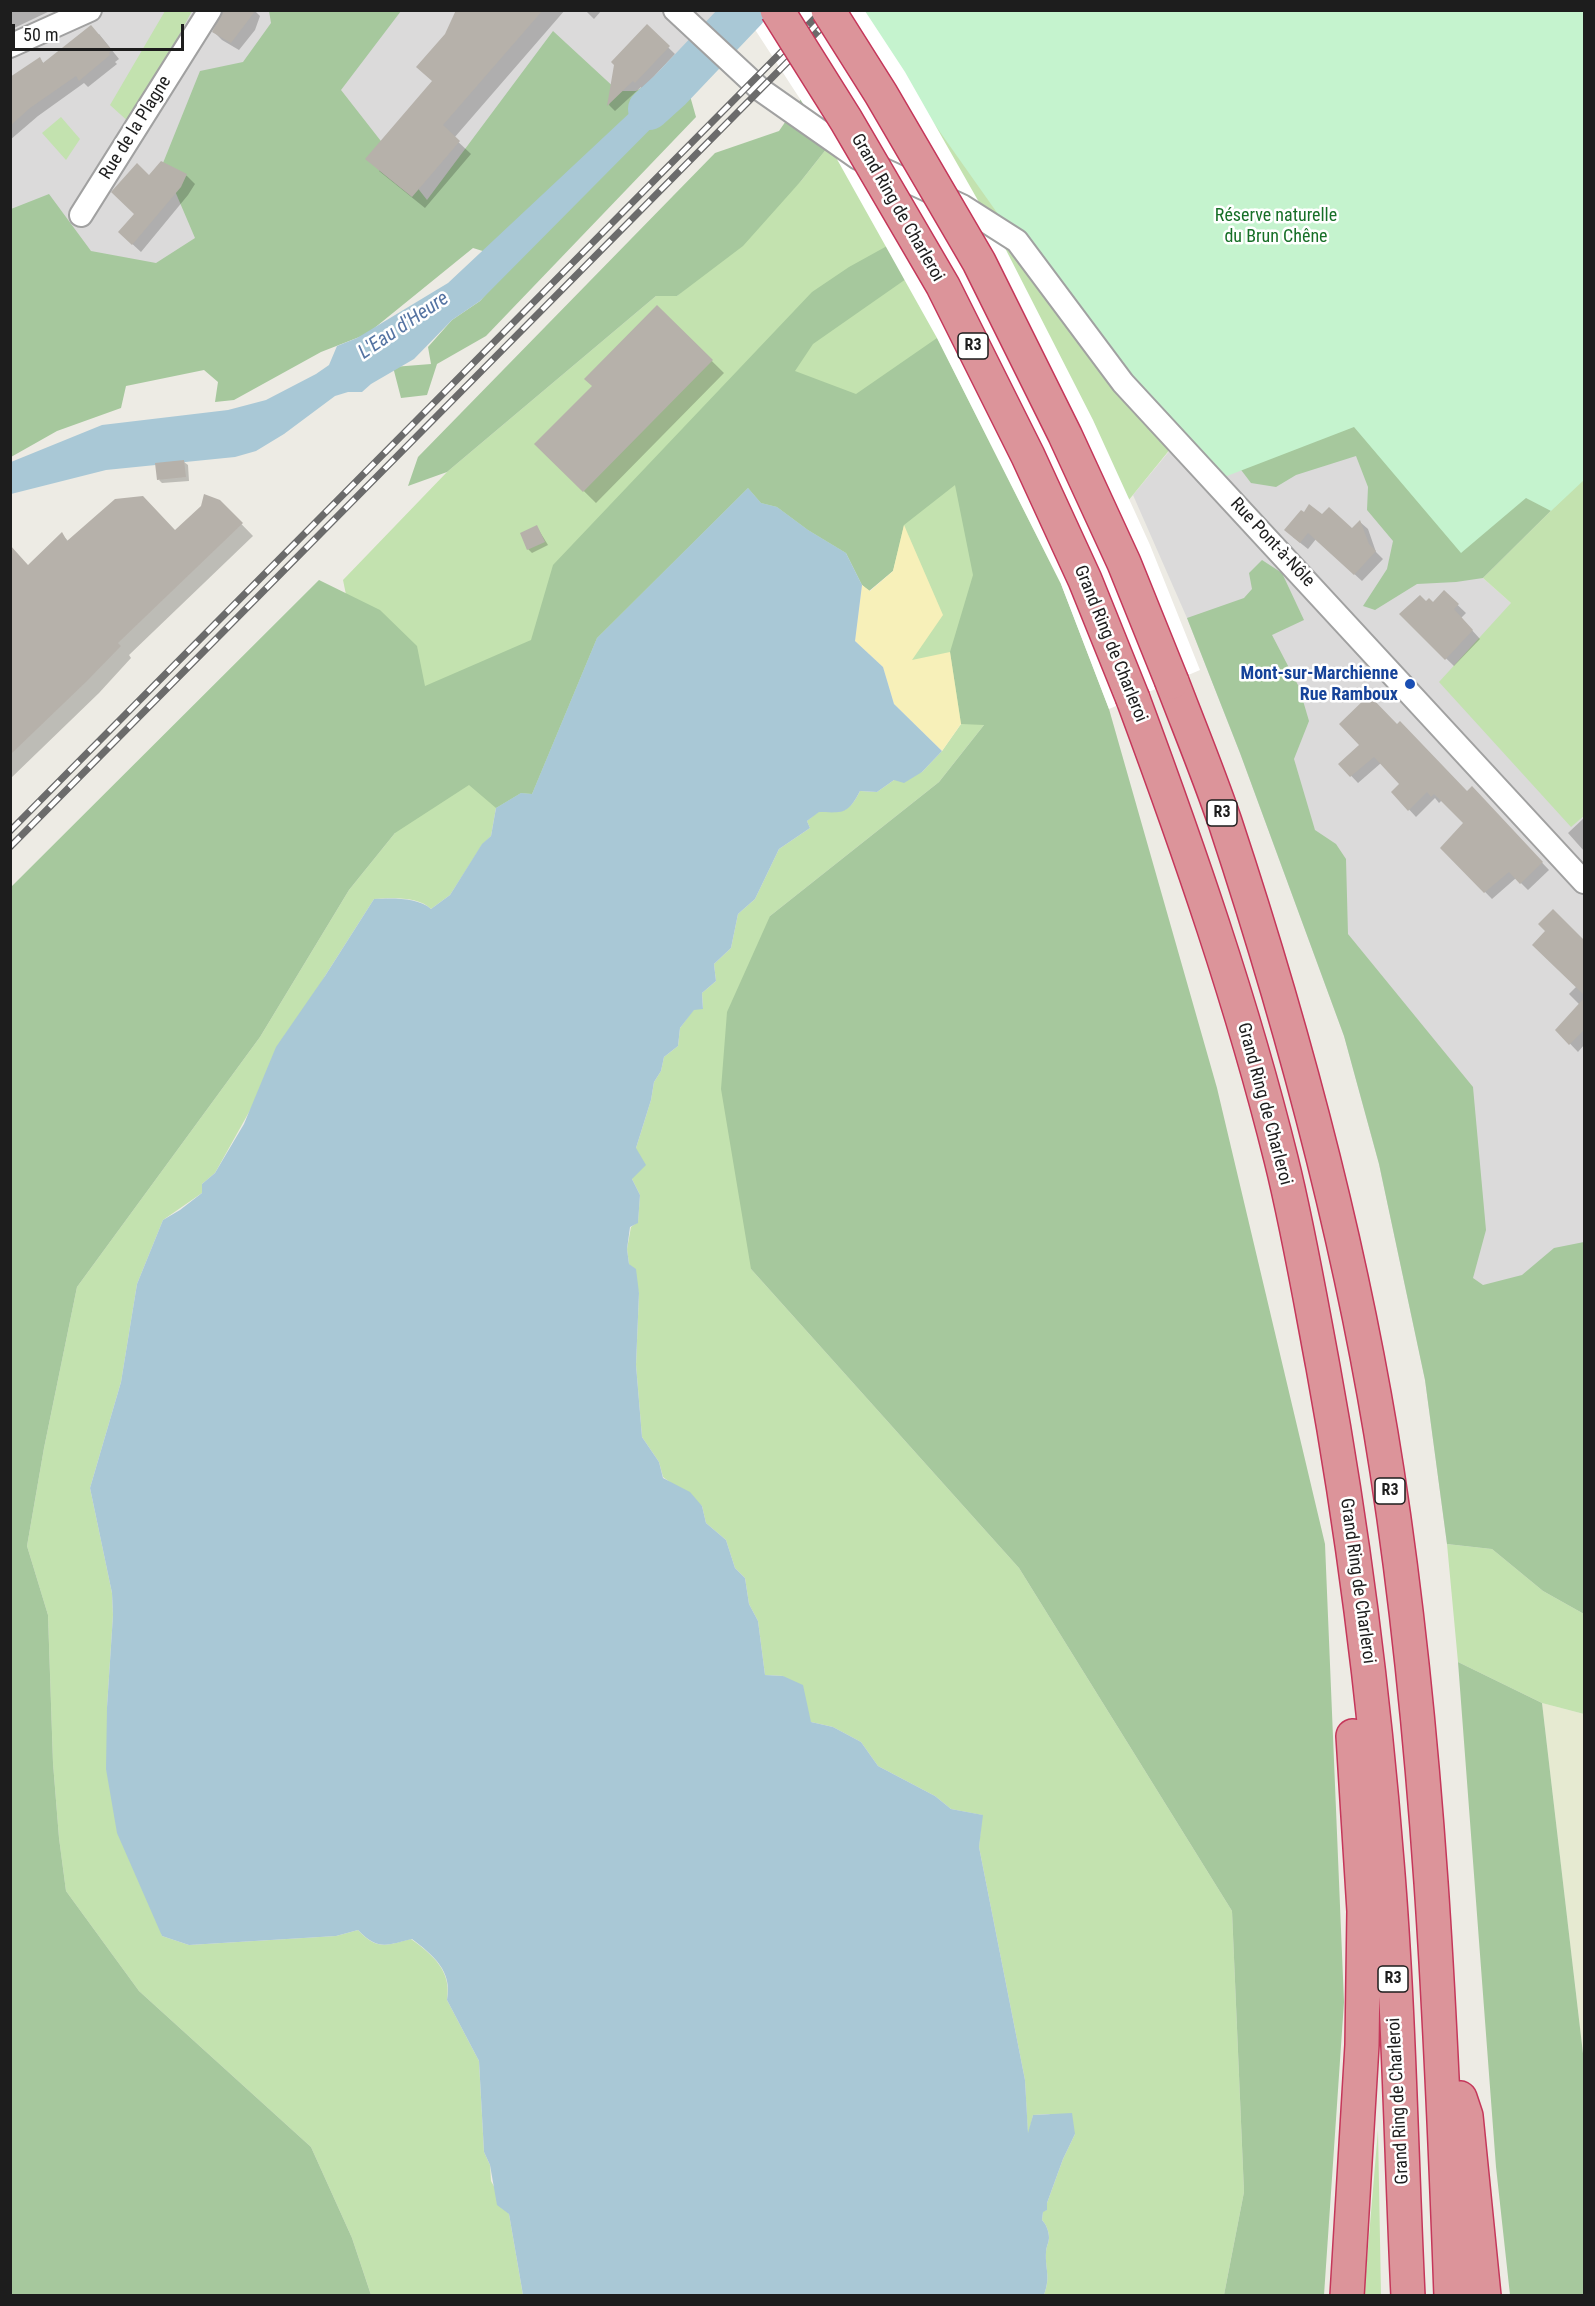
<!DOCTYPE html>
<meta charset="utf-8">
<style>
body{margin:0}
#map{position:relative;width:1595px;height:2306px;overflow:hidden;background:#edebe4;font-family:"Roboto Condensed",sans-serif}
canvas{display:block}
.frame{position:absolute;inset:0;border:12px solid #1d1d1d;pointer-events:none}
.scale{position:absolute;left:12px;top:24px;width:172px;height:27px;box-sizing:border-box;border:3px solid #1d1d1d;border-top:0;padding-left:8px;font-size:18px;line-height:21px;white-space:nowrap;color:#1d1d1d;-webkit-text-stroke:4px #fff;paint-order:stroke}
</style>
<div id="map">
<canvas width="1595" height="2306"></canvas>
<div class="frame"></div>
<div class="scale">50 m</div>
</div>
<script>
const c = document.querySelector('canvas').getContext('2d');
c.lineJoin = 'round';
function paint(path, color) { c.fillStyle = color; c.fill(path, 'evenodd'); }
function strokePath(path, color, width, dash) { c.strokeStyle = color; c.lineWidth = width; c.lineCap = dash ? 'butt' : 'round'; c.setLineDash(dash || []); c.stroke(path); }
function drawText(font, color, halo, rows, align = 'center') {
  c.font = font + ' "Roboto Condensed",sans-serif'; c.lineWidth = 5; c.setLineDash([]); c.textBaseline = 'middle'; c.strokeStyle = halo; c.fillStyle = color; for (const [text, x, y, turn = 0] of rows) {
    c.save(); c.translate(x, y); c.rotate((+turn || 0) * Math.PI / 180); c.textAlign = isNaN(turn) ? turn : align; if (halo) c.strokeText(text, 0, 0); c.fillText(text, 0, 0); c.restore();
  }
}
paint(new Path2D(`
 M 11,11 L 736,11 L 650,94 L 537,183 L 11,373 Z
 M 1278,360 L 1483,578 L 1511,603 L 1571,826 L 1584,816 L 1584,1614 L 1492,1549 L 1447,1544 L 1425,1380 L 1379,1164 L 1344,1036 L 1240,753 L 1187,618 L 1133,495 L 1185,432 Z`), '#dbdada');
paint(new Path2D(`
 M 1542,1703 L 1584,1714 L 1584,2062 Z`), '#e6ead1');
paint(new Path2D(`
 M 165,11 L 192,11 L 131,124 L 110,105 Z
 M 1584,11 L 1184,432 L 1003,655 L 984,725 L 939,782 L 770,916 L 751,1269 L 1019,1568 L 1232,1911 L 1244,2192 L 1224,2295 L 1044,2295 C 1051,2276 1045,2271 1046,2252 C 1046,2247 1049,2242 1049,2238 C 1049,2231 1046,2224 1042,2220 L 1043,2211 L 1047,2210 L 1047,2203 L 1063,2159 L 1075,2134 L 1049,2114 L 1033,2115 L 1028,2136 L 1025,2080 L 979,1847 L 982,1815 L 951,1809 L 935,1796 L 878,1766 L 861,1742 L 833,1727 L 811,1722 L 783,1676 L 765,1675 L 758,1621 L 749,1604 L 745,1578 L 735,1568 L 726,1540 L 706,1523 L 702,1506 L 663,1477 L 659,1462 L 642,1437 L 636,1365 L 639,1293 L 629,1264 L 627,1249 L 631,1227 L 638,1222 L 640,1195 L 632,1179 L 636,1148 L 651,1100 L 654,1082 L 661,1071 L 664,1057 L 678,1046 L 680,1028 L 694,1009 L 703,1008 L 702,993 L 716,981 L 714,964 L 731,948 L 738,914 L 755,899 L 779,849 L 810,828 L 807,821 L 819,811 C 842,813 849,813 860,791 L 877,792 L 894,780 L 922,772 L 942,751 L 961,724 L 912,660 L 905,526 L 893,571 L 862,585 L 846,553 L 532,794 L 496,808 L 491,836 L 482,845 L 450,895 L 431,909 C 418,896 391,898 374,899 L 325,976 L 215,1173 L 202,1184 L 202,1193 L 163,1220 L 137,1284 L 121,1382 L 90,1488 L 112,1593 L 113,1615 L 107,1707 L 162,1936 L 189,1945 L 336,1936 L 358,1930 C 377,1951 387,1945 411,1939 C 433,1955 452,1971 447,2000 L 479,2061 L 484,2152 L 490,2165 L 491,2181 L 509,2214 L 523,2295 L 371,2295 L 352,2238 L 311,2147 L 139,1991 L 66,1891 L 59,1838 L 53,1763 L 48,1615 L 27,1546 L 44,1448 L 77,1287 L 260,1037 L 349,890 L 395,833 L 343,580 L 447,472 L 656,296 L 677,296 L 801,181 L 899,57 Z
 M 61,117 L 80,139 L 66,160 L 42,133 Z
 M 1584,478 L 1584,816 L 1571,827 L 1439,682 L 1511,603 L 1483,578 Z
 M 1447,1544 L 1492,1549 L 1543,1591 L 1584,1614 L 1584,1714 L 1542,1703 L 1458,1662 Z
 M 1378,2130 L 1381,2295 L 1364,2295 Z`), '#c3e2af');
paint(new Path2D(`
 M 269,11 L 401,11 L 341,90 L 427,200 L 553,31 L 618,91 L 636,91 L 681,64 L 696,117 L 486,336 L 437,364 L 427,395 L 401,398 L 393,367 L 431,364 L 428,347 L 452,320 L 480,301 L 515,261 L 473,248 L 367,334 L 321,352 L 234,400 L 215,402 L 218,382 L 204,370 L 126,386 L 121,408 L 57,431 L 11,457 L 11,209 L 49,194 L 91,251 L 156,263 L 195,238 L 163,163 L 200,71 L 243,62 L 271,23 Z
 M 858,16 L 899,57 L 801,181 L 743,246 L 677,296 L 656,296 L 447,472 L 408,486 L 418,457 L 715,153 L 779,131 Z
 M 887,246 L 906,279 L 813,344 L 795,371 L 856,394 L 937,338 L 1061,584 L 1109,709 L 1217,1088 L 1325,1544 L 1344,2002 L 1324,2295 L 1224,2295 L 1244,2192 L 1232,1911 L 1019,1568 L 751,1269 L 721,1089 L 727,1012 L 770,916 L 939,782 L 984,725 L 961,724 L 950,652 L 973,575 L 955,485 L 904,525 L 893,571 L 869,591 L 862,585 L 846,553 L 808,530 L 777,507 L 761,503 L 748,488 L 597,638 L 532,794 L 521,793 L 496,808 L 469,785 L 395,833 L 349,890 L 260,1037 L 77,1287 L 44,1448 L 27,1546 L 48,1615 L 53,1763 L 59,1838 L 66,1891 L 139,1991 L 311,2147 L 352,2238 L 371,2295 L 11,2296 L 11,887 L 319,580 L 380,610 L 417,646 L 425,686 L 531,640 L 553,565 L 812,292 L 849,267 Z
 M 1225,391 L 1584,478 L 1483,578 L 1456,582 L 1417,584 L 1375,610 L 1363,606 L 1387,569 L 1393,541 L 1367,510 L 1368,487 L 1356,456 L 1296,475 L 1276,487 L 1251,483 L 1232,458 Z
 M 1262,560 L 1282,573 L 1304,620 L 1272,635 L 1299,687 L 1309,721 L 1294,759 L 1315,830 L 1336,844 L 1346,859 L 1348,934 L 1473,1087 L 1486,1230 L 1473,1278 L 1483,1285 L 1522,1275 L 1554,1248 L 1584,1242 L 1584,1614 L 1543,1591 L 1492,1549 L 1447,1544 L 1425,1380 L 1379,1164 L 1344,1036 L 1240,753 L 1187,618 L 1244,598 L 1252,589 L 1249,573 Z
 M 1458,1662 L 1542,1703 L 1584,2062 L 1584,2295 L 1510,2295 L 1496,2167 Z`), '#a6c89d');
paint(new Path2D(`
 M 904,525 L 943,615 L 912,660 L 950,652 L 961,724 L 942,751 L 894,704 L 883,667 L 855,641 L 862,585 L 870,591 L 893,571 Z`), '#f7f0b9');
paint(new Path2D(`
 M 863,10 L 1584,11 L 1584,480 L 1551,511 L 1526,498 L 1461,553 L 1354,427 L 1214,481 L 1017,241 L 858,16 Z`), '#c5f3ce');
paint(new Path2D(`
 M 684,62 L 700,79 L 480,301 L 452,320 L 414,359 L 371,384 L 362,392 L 348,392 L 335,396 L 284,434 L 256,451 L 235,457 L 106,470 L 11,494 L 11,462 L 102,425 L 228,410 L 266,400 L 316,374 L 329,365 L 337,346 L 357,338 L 448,283 Z
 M 748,488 L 761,503 L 777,507 L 808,530 L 846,553 L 862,585 L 855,641 L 883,667 L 894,704 L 942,751 L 922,772 L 904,783 L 894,780 L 877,792 L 860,791 C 848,814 844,813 819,812 L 807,821 L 810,828 L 779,849 L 755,899 L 738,914 L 731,948 L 714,964 L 716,981 L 702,993 L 703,1009 L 694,1010 L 680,1028 L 678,1046 L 664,1057 L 661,1071 L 654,1082 L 651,1100 L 636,1148 L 646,1165 L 632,1179 L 640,1195 L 638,1223 L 630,1227 L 627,1249 L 629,1264 L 636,1269 L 639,1293 L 636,1365 L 642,1437 L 659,1462 L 663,1478 L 690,1492 L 702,1506 L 706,1523 L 726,1540 L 735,1568 L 745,1578 L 749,1604 L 758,1621 L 765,1675 L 783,1676 L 803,1685 L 811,1722 L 833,1727 L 861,1742 L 878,1766 L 935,1796 L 951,1809 L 983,1815 L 979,1847 L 1025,2080 L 1028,2133 L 1033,2115 L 1072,2113 L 1075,2134 L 1063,2159 L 1047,2203 L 1047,2210 L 1043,2212 L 1042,2220 C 1046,2224 1049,2231 1049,2238 C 1049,2242 1046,2247 1046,2252 C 1045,2270 1051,2276 1044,2295 L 523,2295 L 509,2214 L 497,2205 L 490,2165 L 484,2152 L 479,2061 L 447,2000 C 453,1971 433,1955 412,1939 C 387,1945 378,1951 358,1930 L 336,1936 L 189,1945 L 162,1936 L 117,1833 L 106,1769 L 107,1707 L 113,1615 L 112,1593 L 90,1488 L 121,1382 L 137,1284 L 163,1220 L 180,1210 L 202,1193 L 202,1184 L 215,1173 L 244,1124 L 276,1047 L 325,976 L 374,899 C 391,898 418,897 431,909 L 450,895 L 482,844 L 491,836 L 496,808 L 521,793 L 532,794 L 597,638 Z`), '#a9c8d6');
paint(new Path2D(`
 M 743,11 L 865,11 L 905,72 L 1005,248 L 1093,420 L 1150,545 L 1200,670 L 1109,709 L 1061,584 L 937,338 L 824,136 Z`), '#fff');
paint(new Path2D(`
 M 10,10 L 52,10 L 10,30 Z
 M 254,10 L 260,16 L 255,30 L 239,50 L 222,40 L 214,32 Z
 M 454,10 L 565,10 L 454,138 L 471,154 L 425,208 L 379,171 L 433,82 L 447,35 L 456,13 Z
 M 585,10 L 602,10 L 594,19 Z
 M 647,27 L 675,54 L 642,89 L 641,87 L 615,111 L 609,105 L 616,64 Z
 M 99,34 L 119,59 L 115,62 L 117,64 L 88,87 L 84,83 L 38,116 L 10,140 L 10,83 L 40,59 L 44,64 Z
 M 162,163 L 187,176 L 195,184 L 188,195 L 141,252 L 128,240 L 149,178 Z
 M 657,307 L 724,373 L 596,503 L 536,444 L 594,386 Z
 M 184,462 L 188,465 L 189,481 L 162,483 L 159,480 Z
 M 219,501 L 253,536 L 129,655 L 131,658 L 99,693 L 10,779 L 10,555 L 29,566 L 62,534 L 68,541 L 175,531 Z
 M 1322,516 L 1352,530 L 1360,522 L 1368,529 L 1376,552 L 1383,559 L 1362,581 L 1316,539 L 1308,549 L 1293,537 Z
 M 537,527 L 548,545 L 532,553 L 528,549 Z
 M 1444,592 L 1466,613 L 1461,618 L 1480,639 L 1454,666 L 1401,615 L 1433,604 Z
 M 1361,745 L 1467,793 L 1472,789 L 1549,870 L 1528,890 L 1516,878 L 1492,899 L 1442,848 L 1465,823 L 1442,800 L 1439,803 L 1435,798 L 1416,817 L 1393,792 L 1401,784 L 1381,763 L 1358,783 L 1340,764 Z
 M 1584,818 L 1584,851 L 1568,833 Z
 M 1553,911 L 1584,942 L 1584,1045 L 1578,1052 L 1557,1030 L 1580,1005 L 1569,994 L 1577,986 L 1547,931 Z`), '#0003');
strokePath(new Path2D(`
 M 649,109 L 670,90 L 746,10`), '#a9c8d6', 42);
paint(new Path2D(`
 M 223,10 L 256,10 L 231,43 L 212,32 Z
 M 456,10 L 543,10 L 443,125 L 460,141 L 412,197 L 365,159 L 432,81 L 416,67 L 445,34 Z
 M 647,24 L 670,46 L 635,83 L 633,81 L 607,106 L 614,65 L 611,62 Z
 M 91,25 L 112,50 L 109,53 L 110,55 L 79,81 L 76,76 L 30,108 L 10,126 L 10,77 L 40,57 L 43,63 Z
 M 161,161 L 187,174 L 181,187 L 132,245 L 118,232 L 134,214 L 111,192 L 137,163 L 149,175 Z
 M 657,305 L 713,360 L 583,492 L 534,444 L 592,386 L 584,379 Z
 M 184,460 L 186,477 L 157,480 L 155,463 Z
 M 204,494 L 220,500 L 243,523 L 118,643 L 121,646 L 87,681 L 10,755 L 10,545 L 28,565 L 62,532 L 67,541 L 115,499 L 143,496 L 175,530 L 201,506 Z
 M 1309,504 L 1322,514 L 1329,507 L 1352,528 L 1360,520 L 1369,544 L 1376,551 L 1354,575 L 1308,533 L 1300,543 L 1284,530 L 1301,510 L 1304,512 Z
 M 537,525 L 545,542 L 527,550 L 520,533 Z
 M 1444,590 L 1459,604 L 1454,609 L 1473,630 L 1445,660 L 1399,614 L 1420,595 L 1426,601 L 1429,598 L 1433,602 Z
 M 1369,695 L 1397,724 L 1400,721 L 1467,791 L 1472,786 L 1543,862 L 1520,884 L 1509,872 L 1484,893 L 1440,848 L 1463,823 L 1434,794 L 1431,797 L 1427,792 L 1408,811 L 1391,792 L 1399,784 L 1374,757 L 1350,777 L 1338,764 L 1359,745 L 1339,724 Z
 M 1553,909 L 1584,940 L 1584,995 L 1532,945 L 1545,931 L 1538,924 Z
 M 1584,998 L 1584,1030 L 1569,1045 L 1555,1030 Z`), '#b6b1aa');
const minor = new Path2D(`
 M 675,10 L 761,90 L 858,158 L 962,206 L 1017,241 L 1123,383 L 1584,882
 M 10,46 L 90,10
 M 81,215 L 210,10`);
const highway = new Path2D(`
 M 1172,682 C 1190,729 1209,775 1225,822 C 1295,1033 1353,1251 1387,1471 C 1429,1744 1441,2020 1451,2296
 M 1133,699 C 1189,850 1242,1002 1281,1159 C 1298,1227 1310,1298 1323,1367 C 1353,1531 1374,1696 1387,1862 C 1399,2006 1401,2151 1408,2296
 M 1460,2098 L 1466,2116 L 1484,2296
 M 1347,2296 L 1362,2045 L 1364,1911 L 1353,1736`);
strokePath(minor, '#a1a1a1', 26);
strokePath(highway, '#c5375a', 36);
strokePath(minor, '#fff', 22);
strokePath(highway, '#dc949a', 33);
const rail = new Path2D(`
 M 10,831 L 823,10
 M 10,847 L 839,10`);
strokePath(rail, '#6b6b6b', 7);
strokePath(rail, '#fff', 4.5, [14]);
const highwayBridge = new Path2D(`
 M 777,10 L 846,120 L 943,286 L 1028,456 L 1085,580 L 1133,699
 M 828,10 L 881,94 L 979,262 L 1065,435 L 1124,563 L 1172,682`);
strokePath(highwayBridge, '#c5375a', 36, []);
strokePath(highwayBridge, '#dc949a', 33);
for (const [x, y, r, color] of [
 [1410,684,6,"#1a4fb4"]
]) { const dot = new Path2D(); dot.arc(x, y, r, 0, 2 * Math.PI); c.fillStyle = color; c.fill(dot); strokePath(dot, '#fff', 2); }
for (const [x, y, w] of [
 [973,346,30],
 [1222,813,30],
 [1390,1491,30],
 [1393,1979,30]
]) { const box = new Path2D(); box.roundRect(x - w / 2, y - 13, w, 26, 4.5); c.fillStyle = '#fff'; c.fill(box); strokePath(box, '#1d1d1d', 1.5); }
drawText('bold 16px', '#1d1d1d', null, [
 ["R3",973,346],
 ["R3",1222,813],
 ["R3",1390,1491],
 ["R3",1393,1979]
]);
drawText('18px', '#1d1d1d', '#fff', [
 ["Rue de la Plagne",136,128,-58],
 ["Grand Ring de Charleroi",897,208,60],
 ["Rue Pont-à-Nôle",1272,543,47],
 ["Grand Ring de Charleroi",1110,644,68],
 ["Grand Ring de Charleroi",1264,1104,75],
 ["Grand Ring de Charleroi",1357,1581,82],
 ["Grand Ring de Charleroi",1399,2101,-93]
]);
drawText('18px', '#176f27', '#fff', [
 ["Réserve naturelle",1276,216],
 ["du Brun Chêne",1276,237]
]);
drawText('bold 18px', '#164399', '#fff', [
 ["Mont-sur-Marchienne",1398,674],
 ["Rue Ramboux",1398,695]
], 'right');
drawText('italic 20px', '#5473a2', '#fff', [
 ["L'Eau d'Heure",404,326,-34]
]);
</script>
